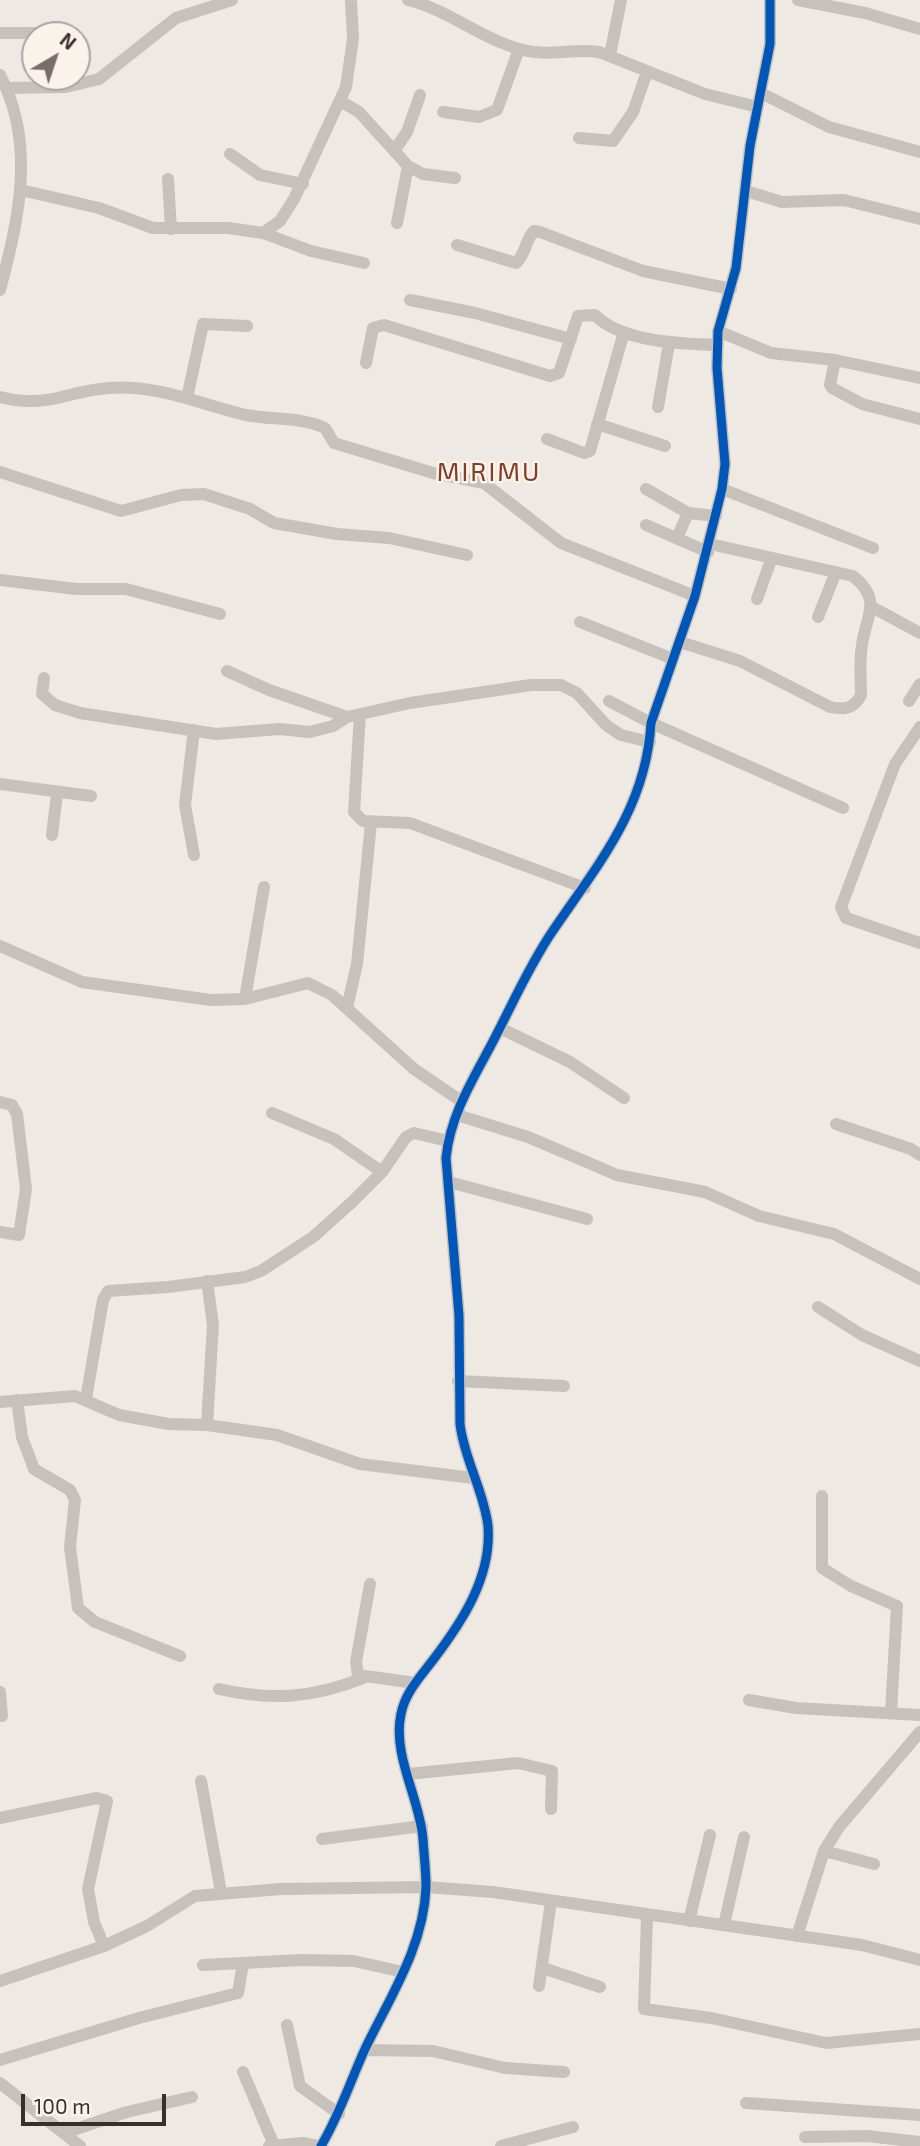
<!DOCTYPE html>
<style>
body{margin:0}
#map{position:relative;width:920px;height:2146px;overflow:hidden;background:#eee9e3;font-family:"Exo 2",sans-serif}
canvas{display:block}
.north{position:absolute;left:21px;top:21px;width:70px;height:70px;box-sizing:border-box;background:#faf3ec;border:2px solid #aca49e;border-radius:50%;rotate:39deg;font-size:19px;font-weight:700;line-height:28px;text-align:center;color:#382e2a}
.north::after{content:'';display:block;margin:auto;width:24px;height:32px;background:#786f6b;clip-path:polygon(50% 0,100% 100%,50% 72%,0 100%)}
.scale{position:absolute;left:21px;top:2094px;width:145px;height:32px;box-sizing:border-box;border:4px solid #382e2a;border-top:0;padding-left:9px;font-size:21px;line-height:24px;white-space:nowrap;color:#382e2a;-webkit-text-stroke:5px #faf3ec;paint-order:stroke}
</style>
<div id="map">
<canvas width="920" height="2146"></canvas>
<div class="north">N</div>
<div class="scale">100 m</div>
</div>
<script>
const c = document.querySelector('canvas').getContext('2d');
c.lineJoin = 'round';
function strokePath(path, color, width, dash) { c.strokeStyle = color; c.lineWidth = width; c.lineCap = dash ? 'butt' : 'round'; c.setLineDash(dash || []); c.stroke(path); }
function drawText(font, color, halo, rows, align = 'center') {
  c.font = font + ' "Exo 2",sans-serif'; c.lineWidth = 5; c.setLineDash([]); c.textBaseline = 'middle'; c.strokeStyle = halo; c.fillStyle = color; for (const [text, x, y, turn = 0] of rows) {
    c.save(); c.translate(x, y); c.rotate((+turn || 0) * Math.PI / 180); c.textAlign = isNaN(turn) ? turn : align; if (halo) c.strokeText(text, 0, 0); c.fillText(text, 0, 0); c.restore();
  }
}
strokePath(new Path2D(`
 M 408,0 C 449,10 481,39 523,50 C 549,57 574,48 599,52 L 705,94 L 758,107
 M 798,0 L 865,13 L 920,29
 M 0,33 L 38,33
 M 610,55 L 621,0
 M 0,75 C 36,144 19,218 0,290
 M 7,88 L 66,87 L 99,79 L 176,18 L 232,0
 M 761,93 L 829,127 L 920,152
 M 340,101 L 359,112 L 408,166 L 423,174 L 455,178
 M 443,112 L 479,117 L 497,110 L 519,49
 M 579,138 L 613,141 L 633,112 L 647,72
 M 394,151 L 407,132 L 420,95
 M 230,154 L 260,175 L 303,184
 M 168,179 L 171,229
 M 21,190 L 99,208 L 153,228 L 228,228 L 263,233 L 311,251 L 364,263
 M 746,191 L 782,202 L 844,200 L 920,219
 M 397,223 L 408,166
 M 263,233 L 280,221 L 294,199 L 346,87 L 353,39 L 351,0
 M 457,245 L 516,263 C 526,254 525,240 534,231 L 540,232 L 643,271 L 731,289
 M 410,300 L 475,313 L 571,339
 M 718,331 L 771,353 L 835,360 L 920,378
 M 835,360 L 830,385 L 832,388 L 862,404 L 920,419
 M 366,363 L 373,328 L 384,325 L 550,376 L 559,373 L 578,316 L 595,315 C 621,342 682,344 718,345
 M 0,397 C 51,409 64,391 110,388 C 156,384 203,405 246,415 C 271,420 303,417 325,428 L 334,443 L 433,473 L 484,483 L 561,543 L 695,596
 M 187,398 L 203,324 L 247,326
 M 658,407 L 669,344
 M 597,424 L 665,446
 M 547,439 L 584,453 L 590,451 L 624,332
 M 0,472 L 121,511 L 181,495 L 204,494 L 250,509 L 274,523 L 337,534 L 389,538 L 467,555
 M 646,489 L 688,513
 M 722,489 L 873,548
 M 646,525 L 708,552
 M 677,538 L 688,513 L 716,516
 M 0,580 L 76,589 L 126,589 L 220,614
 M 757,599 L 771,560
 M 872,607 L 920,633
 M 818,617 L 836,572
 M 580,622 L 673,659
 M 680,642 L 740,661 L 830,707 C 844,710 854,709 861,695 C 861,679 859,662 862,645 C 866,615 883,600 853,576 L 710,544
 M 227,671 L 269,690 L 347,717
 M 44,678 L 42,694 L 55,705 L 80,713 L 216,734 L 279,729 L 310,732 L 333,726 L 347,717 L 410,703 L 531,685 L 561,685 L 577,693 L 606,725 L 621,735 L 650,742
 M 609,701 L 651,723 L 843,808
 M 909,701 L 920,684
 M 360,714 L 354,812 L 363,821 L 410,823 L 585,888
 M 920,727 L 895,764 L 841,907 L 846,918 L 920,943
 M 0,784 L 91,796
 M 52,835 L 57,794
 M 194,855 L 185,805 L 194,730
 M 0,946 L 82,982 L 211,1000 L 245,999 L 308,983 L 332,995 L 414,1069 L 461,1101
 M 245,999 L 264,887
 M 347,1008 L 357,964 L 371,823
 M 500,1028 L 570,1062 L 624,1098
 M 0,1102 L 12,1105 L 17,1114 L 26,1189 L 19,1235 L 0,1232
 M 272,1113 L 334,1139 L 382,1172
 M 457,1115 L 528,1137 L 617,1175 L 705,1192 L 759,1216 L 834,1234 L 920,1279
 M 836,1124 L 911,1149 L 920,1155
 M 449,1182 L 587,1219
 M 818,1307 L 862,1335 L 920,1361
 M 458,1381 L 564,1386
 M 86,1399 L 103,1300 L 108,1291 L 168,1287 L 245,1277 L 261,1271 L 313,1237 L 351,1203 L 382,1172 L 406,1137 L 414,1133 L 448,1141
 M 17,1400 L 22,1437 L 34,1469 L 70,1490 L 75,1500 L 70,1547 L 78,1608 L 95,1622 L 180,1656
 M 0,1402 L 75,1396 L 119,1415 L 169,1424 L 207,1425 L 213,1325 L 207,1281
 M 207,1425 L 277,1435 L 360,1464 L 473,1478
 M 822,1496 L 822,1568 L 851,1586 L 897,1606 L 891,1712
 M 370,1584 L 356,1662 L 358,1675 L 415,1683
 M 219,1689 C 271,1701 314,1698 363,1678
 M 0,1692 L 2,1716
 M 749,1700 L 796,1708 L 920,1715
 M 408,1774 L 518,1763 L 552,1771 L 551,1809
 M 201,1781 L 221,1892
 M 0,1818 L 97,1798 L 107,1801 L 88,1889 L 94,1922 L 104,1946
 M 322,1839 L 422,1826
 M 824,1851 L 874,1864
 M 647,1916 L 644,2009 L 711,2018 L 826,2043 L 920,2034
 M 689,1921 L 710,1835
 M 724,1925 L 744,1837
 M 797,1936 L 824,1851 L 839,1827 L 920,1732
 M 203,1965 L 302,1960 L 354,1961 L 403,1972
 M 543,1968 L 600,1987
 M 0,1981 L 104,1946 L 147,1926 L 195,1896 L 281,1889 L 426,1887 L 493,1892 L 862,1945 L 920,1960
 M 539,1986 L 551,1901
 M 287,2025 L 300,2086 L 339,2114
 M 365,2050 L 433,2051 L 505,2068 L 564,2072
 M 0,2060 L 139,2018 L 238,1993 L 243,1964
 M 243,2072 L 274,2145
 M 0,2083 L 80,2146
 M 746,2103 L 920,2115
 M 64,2133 L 127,2112 L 192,2097
 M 805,2137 L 867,2136 L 920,2142
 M 269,2146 L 303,2143 L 318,2146
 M 321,2146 C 340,2114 350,2082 365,2049 C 390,1997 424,1946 426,1887 C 426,1871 424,1855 423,1839 C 420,1799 392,1755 401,1714 C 405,1693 420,1677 433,1660 C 462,1622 492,1577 488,1526 C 484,1491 464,1459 460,1424 L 459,1316 L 446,1158 C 450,1118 470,1084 489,1049 C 510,1010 527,969 552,932 C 598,864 646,809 651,723 L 695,596 L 722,489 L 725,464 L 717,368 L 718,331 L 736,268 L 750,146 L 770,44 L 770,0
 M 501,2146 L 573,2127`), '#c7c1bc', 12);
strokePath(new Path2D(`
 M 321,2146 C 340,2114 350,2082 365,2049 C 390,1997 424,1946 426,1887 C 426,1871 424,1855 423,1839 C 420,1799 392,1755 401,1714 C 405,1693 420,1677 433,1660 C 462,1622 492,1577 488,1526 C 484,1491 464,1459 460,1424 L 459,1316 L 446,1158 C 450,1118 470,1084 489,1049 C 510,1010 527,969 552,932 C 598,864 646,809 651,723 L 695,596 L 722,489 L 725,464 L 717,368 L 718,331 L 736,268 L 750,146 L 770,44 L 770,0`), '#0057b8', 9);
c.letterSpacing = '2px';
drawText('26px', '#843c26', '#faf3ec', [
 ["MIRIMU",489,472]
]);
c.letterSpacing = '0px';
</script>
